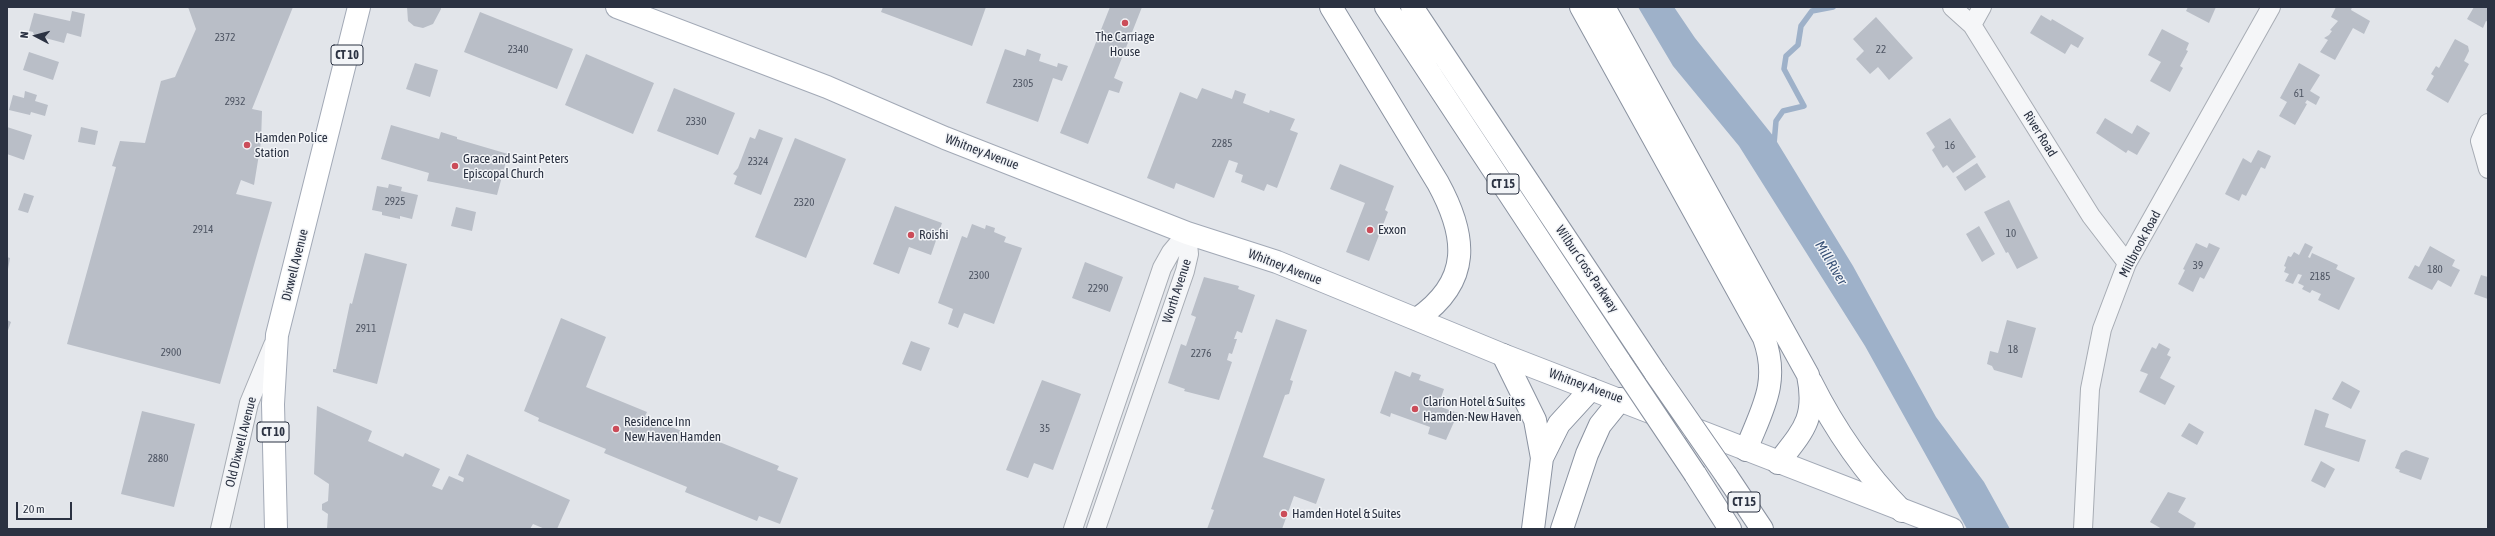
<!DOCTYPE html>
<style>
body{margin:0}
#map{position:relative;width:2495px;height:536px;overflow:hidden;background:#e2e5ea;font-family:"Asap Condensed",sans-serif}
canvas{display:block}
.frame{position:absolute;inset:0;border:8px solid #2b3242;pointer-events:none}
.north{position:absolute;left:16px;top:16px;width:40px;height:40px;-webkit-text-stroke:3px #f2f4f7;paint-order:stroke;rotate:276deg;font-size:11px;font-weight:700;line-height:16px;text-align:center;color:#2b3242}
.north::after{content:'';display:block;margin:auto;width:14px;height:18px;background:#2b3242;clip-path:polygon(50% 0,100% 100%,50% 72%,0 100%)}
.scale{position:absolute;left:16px;top:502px;width:56px;height:18px;box-sizing:border-box;border:2px solid #2b3242;border-top:0;padding-left:5px;font-size:12px;line-height:14px;white-space:nowrap;color:#2b3242;-webkit-text-stroke:3px #f2f4f7;paint-order:stroke}
</style>
<div id="map">
<canvas width="2495" height="536"></canvas>
<div class="frame"></div>
<div class="north">N</div>
<div class="scale">20 m</div>
</div>
<script>
const c = document.querySelector('canvas').getContext('2d');
c.lineJoin = 'round';
function paint(path, color) { c.fillStyle = color; c.fill(path, 'evenodd'); }
function strokePath(path, color, width, dash) { c.strokeStyle = color; c.lineWidth = width; c.lineCap = dash ? 'butt' : 'round'; c.setLineDash(dash || []); c.stroke(path); }
function drawText(font, color, halo, rows, align = 'center') {
  c.font = font + ' "Asap Condensed",sans-serif'; c.lineWidth = 3; c.setLineDash([]); c.textBaseline = 'middle'; c.strokeStyle = halo; c.fillStyle = color; for (const [text, x, y, turn = 0] of rows) {
    c.save(); c.translate(x, y); c.rotate((+turn || 0) * Math.PI / 180); c.textAlign = isNaN(turn) ? turn : align; if (halo) c.strokeText(text, 0, 0); c.fillText(text, 0, 0); c.restore();
  }
}
paint(new Path2D(`
 M 1638,7 L 1674,7 L 1695,38 L 1774,137 L 1853,266 L 1936,417 L 1984,482 L 2010,529 L 1967,529 L 1865,346 L 1739,146 L 1673,66 Z`), '#9eb1c9');
strokePath(new Path2D(`
 M 1774,144 L 1776,121 L 1783,111 L 1804,106 L 1784,69 L 1786,56 L 1798,45 L 1801,26 L 1812,11 L 1833,7`), '#9eb1c9', 5.5);
paint(new Path2D(`
 M 188,7 L 293,7 L 252,109 L 262,111 L 261,142 L 254,185 L 241,180 L 236,194 L 272,202 L 220,384 L 67,344 L 116,167 L 112,166 L 120,141 L 145,143 L 161,81 L 175,77 L 196,29 Z
 M 407,7 L 441,7 L 441,9 L 433,24 L 423,28 L 414,26 L 408,21 Z
 M 883,7 L 986,7 L 972,46 L 881,12 Z
 M 1110,7 L 1142,7 L 1114,78 L 1123,82 L 1119,93 L 1109,90 L 1088,144 L 1060,133 Z
 M 2188,7 L 2216,7 L 2209,23 L 2186,11 Z
 M 2336,7 L 2352,7 L 2351,10 L 2370,21 L 2364,34 L 2353,28 L 2335,60 L 2320,52 L 2328,40 L 2324,38 L 2329,35 L 2332,31 L 2330,30 L 2338,21 L 2331,17 Z
 M 2474,7 L 2488,7 L 2488,22 L 2486,21 L 2483,28 L 2467,19 Z
 M 72,11 L 85,14 L 81,37 L 67,33 L 64,43 L 34,35 L 33,32 L 29,31 L 34,13 L 70,21 Z
 M 480,12 L 573,49 L 557,89 L 464,52 Z
 M 2041,15 L 2051,21 L 2052,19 L 2084,38 L 2078,48 L 2071,44 L 2065,54 L 2030,33 Z
 M 1876,17 L 1913,58 L 1889,80 L 1878,67 L 1870,74 L 1856,59 L 1864,51 L 1853,39 Z
 M 2162,29 L 2189,43 L 2186,50 L 2188,51 L 2180,66 L 2183,68 L 2170,92 L 2150,81 L 2161,62 L 2148,55 Z
 M 2455,39 L 2468,46 L 2469,51 L 2464,61 L 2469,64 L 2448,103 L 2426,90 L 2434,76 L 2431,74 L 2436,66 L 2439,68 Z
 M 1005,49 L 1025,56 L 1027,49 L 1041,54 L 1039,61 L 1057,67 L 1058,63 L 1068,66 L 1062,81 L 1053,78 L 1038,122 L 986,103 Z
 M 29,52 L 59,62 L 53,80 L 23,70 Z
 M 586,54 L 654,83 L 633,134 L 565,105 Z
 M 415,63 L 438,70 L 430,97 L 406,89 Z
 M 2299,63 L 2320,75 L 2310,91 L 2320,97 L 2316,105 L 2307,100 L 2305,103 L 2307,104 L 2295,125 L 2279,116 L 2287,102 L 2280,98 Z
 M 674,88 L 735,113 L 718,155 L 657,131 Z
 M 1202,88 L 1232,99 L 1235,90 L 1246,94 L 1243,103 L 1269,113 L 1270,110 L 1295,119 L 1290,130 L 1298,133 L 1277,188 L 1267,184 L 1264,191 L 1241,182 L 1243,175 L 1235,172 L 1238,163 L 1229,160 L 1214,198 L 1176,183 L 1174,189 L 1147,178 L 1180,92 L 1197,99 Z
 M 25,91 L 37,95 L 35,101 L 48,105 L 45,116 L 31,112 L 30,115 L 9,110 L 13,95 L 24,98 Z
 M 1950,118 L 1976,157 L 1953,173 L 1947,165 L 1943,168 L 1932,150 L 1935,147 L 1926,133 Z
 M 2105,118 L 2132,134 L 2137,125 L 2150,133 L 2137,155 L 2128,150 L 2126,153 L 2096,133 Z
 M 391,125 L 439,139 L 441,132 L 457,137 L 457,139 L 508,154 L 497,195 L 427,181 L 429,173 L 381,159 Z
 M 7,127 L 32,135 L 24,160 L 7,154 Z
 M 81,127 L 98,131 L 95,145 L 78,142 Z
 M 759,129 L 783,138 L 761,195 L 734,184 L 737,176 L 733,174 L 738,168 L 750,137 L 755,139 Z
 M 795,138 L 846,159 L 806,258 L 755,237 Z
 M 2258,150 L 2271,156 L 2265,169 L 2261,167 L 2246,196 L 2242,194 L 2239,201 L 2225,194 L 2243,158 L 2251,163 Z
 M 1977,163 L 1986,177 L 1965,191 L 1956,177 Z
 M 1340,164 L 1394,186 L 1385,210 L 1388,212 L 1369,261 L 1346,252 L 1365,203 L 1330,189 Z
 M 389,184 L 402,187 L 401,191 L 418,195 L 412,219 L 400,216 L 400,219 L 382,215 L 382,212 L 372,210 L 377,186 L 388,188 Z
 M 24,193 L 34,196 L 28,213 L 18,210 Z
 M 2009,200 L 2038,258 L 2017,269 L 2008,252 L 2006,253 L 1984,212 Z
 M 895,206 L 942,223 L 931,255 L 909,247 L 899,274 L 873,264 Z
 M 456,207 L 476,212 L 472,231 L 451,226 Z
 M 972,224 L 985,229 L 986,225 L 995,228 L 994,232 L 1006,237 L 1004,242 L 1022,248 L 994,324 L 964,313 L 958,328 L 948,324 L 953,309 L 938,303 L 962,236 L 967,238 Z
 M 1979,226 L 1995,254 L 1982,262 L 1966,234 Z
 M 2196,243 L 2207,248 L 2209,243 L 2220,248 L 2204,279 L 2200,277 L 2193,292 L 2178,284 L 2185,270 L 2183,269 Z
 M 2305,243 L 2313,247 L 2308,257 L 2310,258 L 2312,253 L 2338,265 L 2336,269 L 2355,278 L 2339,310 L 2318,300 L 2321,294 L 2312,290 L 2310,293 L 2302,289 L 2304,286 L 2298,283 L 2302,275 L 2298,274 L 2293,284 L 2285,281 L 2289,274 L 2284,272 L 2286,267 L 2284,266 L 2288,256 L 2291,257 L 2294,252 L 2299,255 Z
 M 2430,246 L 2455,260 L 2452,266 L 2460,270 L 2451,287 L 2438,280 L 2432,290 L 2408,278 L 2415,265 L 2419,267 Z
 M 365,253 L 407,264 L 377,384 L 333,372 L 333,369 L 336,369 L 350,303 L 352,304 Z
 M 7,257 L 10,258 L 8,269 L 7,269 Z
 M 1085,262 L 1123,277 L 1110,312 L 1072,298 Z
 M 2481,275 L 2488,277 L 2488,299 L 2474,294 Z
 M 1204,277 L 1239,286 L 1238,289 L 1255,295 L 1242,333 L 1237,331 L 1234,339 L 1237,339 L 1232,354 L 1229,353 L 1227,360 L 1232,362 L 1219,400 L 1184,391 L 1185,389 L 1168,383 L 1181,344 L 1186,346 L 1196,317 L 1191,315 Z
 M 561,318 L 606,337 L 586,387 L 647,412 L 645,416 L 706,441 L 707,437 L 779,466 L 777,470 L 798,478 L 780,524 L 759,516 L 757,521 L 685,492 L 687,487 L 604,453 L 606,449 L 538,421 L 539,418 L 524,411 Z
 M 1276,319 L 1307,330 L 1290,380 L 1293,381 L 1289,394 L 1285,395 L 1263,457 L 1325,479 L 1316,504 L 1294,496 L 1282,529 L 1207,529 L 1214,510 L 1211,509 Z
 M 7,320 L 11,322 L 7,333 Z
 M 2007,320 L 2036,328 L 2022,378 L 1994,370 L 1992,366 L 1987,364 L 1990,351 L 1998,353 Z
 M 911,341 L 930,348 L 921,371 L 902,364 Z
 M 2159,343 L 2170,349 L 2167,355 L 2171,357 L 2160,378 L 2175,386 L 2165,405 L 2139,392 L 2148,374 L 2140,371 L 2152,347 L 2156,349 Z
 M 1395,371 L 1410,377 L 1412,372 L 1421,375 L 1419,380 L 1444,389 L 1438,406 L 1458,413 L 1446,440 L 1428,434 L 1430,427 L 1391,413 L 1390,417 L 1380,413 Z
 M 1042,380 L 1081,394 L 1053,470 L 1034,463 L 1028,478 L 1006,470 Z
 M 2342,381 L 2360,391 L 2351,409 L 2332,399 Z
 M 317,406 L 372,431 L 368,441 L 403,457 L 405,453 L 440,469 L 432,486 L 442,490 L 449,476 L 463,482 L 464,478 L 458,475 L 467,454 L 570,500 L 557,529 L 545,529 L 533,524 L 530,529 L 327,529 L 328,514 L 322,510 L 322,504 L 328,501 L 329,484 L 314,474 Z
 M 2315,409 L 2329,414 L 2325,427 L 2366,440 L 2359,462 L 2304,445 Z
 M 142,411 L 195,424 L 174,507 L 121,494 Z
 M 2189,423 L 2204,432 L 2197,445 L 2181,436 Z
 M 2406,450 L 2429,458 L 2421,480 L 2399,472 L 2400,470 L 2395,468 L 2401,453 Z
 M 2321,461 L 2335,469 L 2325,488 L 2311,481 Z
 M 2168,492 L 2186,498 L 2178,512 L 2196,523 L 2193,529 L 2162,529 L 2150,522 Z`), '#b9bec7');
const minor = new Path2D(`
 M 1952,7 L 1972,25 L 2091,216 L 2127,263
 M 1972,25 L 1982,7
 M 2488,123 L 2480,141 L 2488,169
 M 220,529 L 249,403 L 273,345
 M 1073,529 L 1162,268 L 1171,252 L 1187,233
 M 1096,529 L 1185,271 L 1189,254 L 1187,233
 M 2083,529 L 2090,389 L 2102,329 L 2127,263 L 2271,7`);
const primary = new Path2D(`
 M 617,7 L 827,87 L 945,138 L 1187,233 L 1277,262 L 1503,355 L 1952,529
 M 276,529 L 273,404 L 277,335 L 359,7`);
const motorway = new Path2D(`
 M 1331,7 L 1438,183 C 1467,236 1472,281 1417,319
 M 1386,7 L 1620,362
 M 1412,7 L 1656,374
 M 1581,7 L 1764,338 C 1780,383 1762,409 1746,450
 M 1604,7 L 1808,375 C 1817,418 1803,431 1778,463
 M 1503,355 L 1535,420 L 1542,458
 M 1811,382 C 1835,430 1865,473 1902,511
 M 1695,474 L 1730,529
 M 1726,475 L 1762,529
 M 1533,529 L 1542,458 L 1559,424 L 1591,389
 M 1562,529 L 1587,454 L 1600,425 L 1621,399`);
strokePath(minor, '#a7acb4', 20);
strokePath(primary, '#a2a9b6', 24);
strokePath(motorway, '#8a92a0', 24);
strokePath(minor, '#f5f6f8', 18);
strokePath(primary, '#fff', 22);
strokePath(motorway, '#fff', 22);
const motorwayBridge = new Path2D(`
 M 1620,362 L 1695,474
 M 1656,374 L 1726,475`);
strokePath(motorwayBridge, '#8a92a0', 24, []);
strokePath(motorwayBridge, '#fff', 22);
for (const [x, y, r, color] of [
 [1125,23,4,"#cb4c59"],
 [247,145,4,"#cb4c59"],
 [455,166,4,"#cb4c59"],
 [1370,230,4,"#cb4c59"],
 [911,235,4,"#cb4c59"],
 [1415,409,4,"#cb4c59"],
 [616,429,4,"#cb4c59"],
 [1284,514,4,"#cb4c59"]
]) { const dot = new Path2D(); dot.arc(x, y, r, 0, 2 * Math.PI); c.fillStyle = color; c.fill(dot); strokePath(dot, '#f2f4f7', 1.5); }
drawText('11px', '#4e5563', null, [
 ["2372",225,38],
 ["2340",518,50],
 ["22",1881,50],
 ["2305",1023,84],
 ["61",2299,94],
 ["2932",235,102],
 ["2330",696,122],
 ["2285",1222,144],
 ["16",1950,146],
 ["2324",758,162],
 ["2925",395,202],
 ["2320",804,203],
 ["2914",203,230],
 ["10",2011,234],
 ["39",2198,266],
 ["180",2435,270],
 ["2300",979,276],
 ["2185",2320,277],
 ["2290",1098,289],
 ["2911",366,329],
 ["18",2013,350],
 ["2900",171,353],
 ["2276",1201,354],
 ["35",1045,429],
 ["2880",158,459]
]);
for (const [x, y, w] of [
 [347,55,32],
 [1503,184,32],
 [273,432,32],
 [1744,502,32]
]) { const box = new Path2D(); box.roundRect(x - w / 2, y - 10, w, 20, 3); c.fillStyle = '#f2f4f7'; c.fill(box); strokePath(box, '#2b3242', 1); }
drawText('bold 12px', '#2b3242', null, [
 ["CT 10",347,55],
 ["CT 15",1503,184],
 ["CT 10",273,432],
 ["CT 15",1744,502]
]);
drawText('13px', '#2b3242', '#f2f4f7', [
 ["The Carriage",1125,37,"center"],
 ["House",1125,52,"center"],
 ["Hamden Police",255,138],
 ["Station",255,153],
 ["Grace and Saint Peters",463,159],
 ["Episcopal Church",463,174],
 ["Exxon",1378,230],
 ["Roishi",919,235],
 ["Clarion Hotel & Suites",1423,402],
 ["Hamden-New Haven",1423,417],
 ["Residence Inn",624,422],
 ["New Haven Hamden",624,437],
 ["Hamden Hotel & Suites",1292,514]
], 'left');
drawText('13px', '#2b3242', '#f2f4f7', [
 ["River Road",2040,134,58],
 ["Whitney Avenue",982,152,21],
 ["Millbrook Road",2140,244,-62],
 ["Dixwell Avenue",295,265,-76],
 ["Whitney Avenue",1285,267,21],
 ["Wilbur Cross Parkway",1587,269,56],
 ["Worth Avenue",1177,291,-72],
 ["Whitney Avenue",1586,386,20],
 ["Old Dixwell Avenue",241,442,-76]
]);
drawText('italic 14px', '#364f75', '#f2f4f7', [
 ["Mill River",1831,263,59]
]);
</script>
